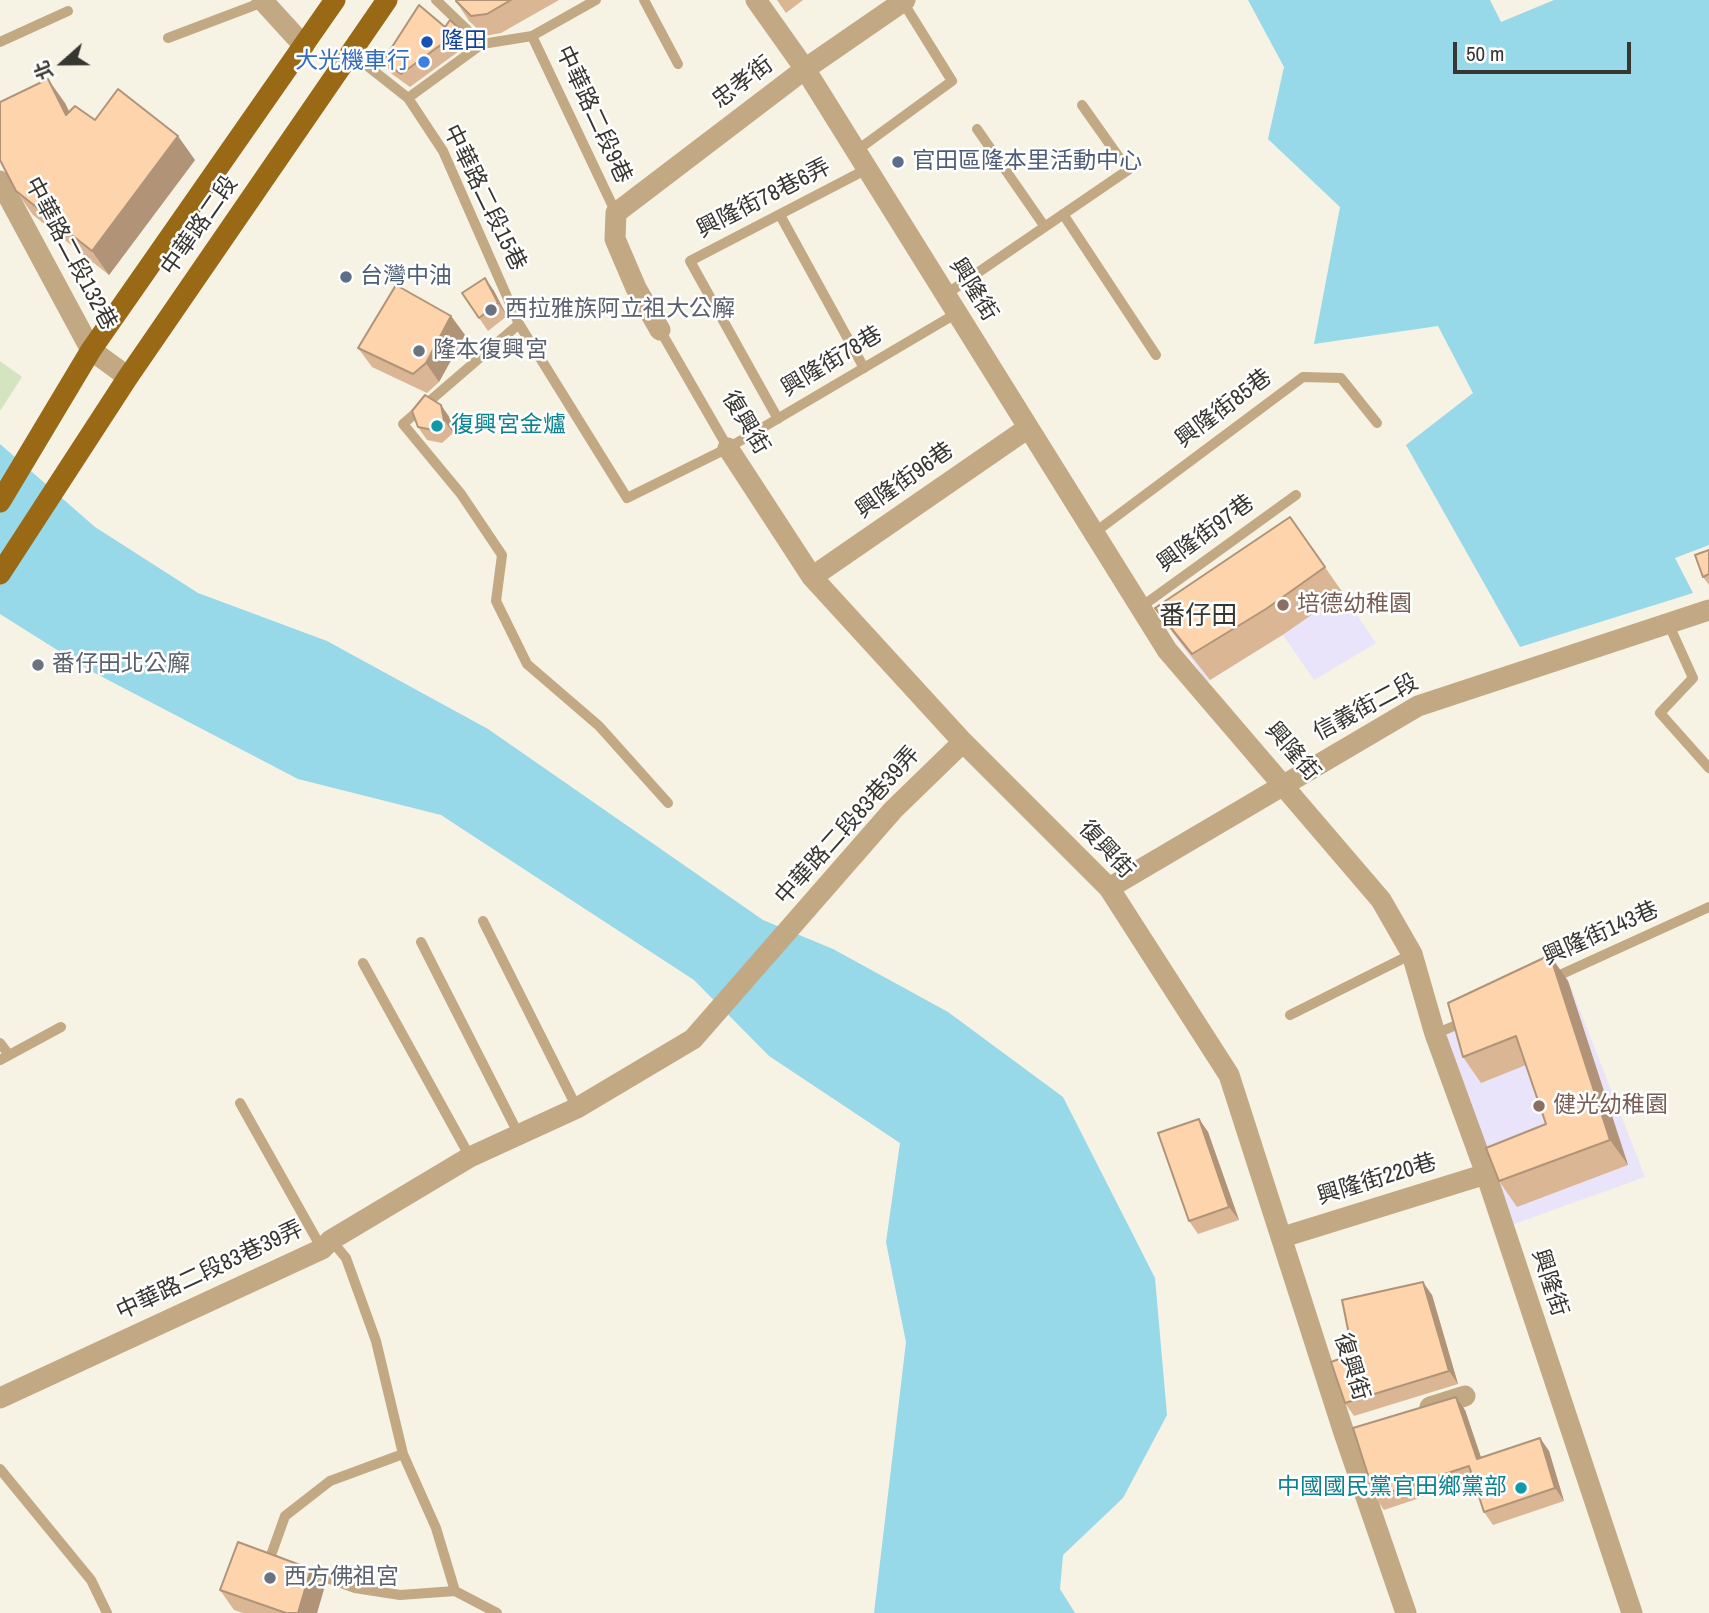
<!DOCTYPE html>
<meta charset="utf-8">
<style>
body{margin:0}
#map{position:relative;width:1709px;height:1613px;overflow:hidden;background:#f6f2e4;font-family:"Archivo Narrow","Noto Sans TC",sans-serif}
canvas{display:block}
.north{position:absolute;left:28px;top:28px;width:70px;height:70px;-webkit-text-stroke:5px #fff;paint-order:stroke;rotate:249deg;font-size:19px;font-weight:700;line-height:28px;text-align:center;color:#383631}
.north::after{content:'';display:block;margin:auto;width:24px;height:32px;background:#383631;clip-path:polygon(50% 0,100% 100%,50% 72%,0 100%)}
.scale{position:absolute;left:1453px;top:42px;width:178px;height:32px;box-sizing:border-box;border:4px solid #383631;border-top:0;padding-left:9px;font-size:21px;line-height:24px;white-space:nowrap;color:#383631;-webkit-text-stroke:5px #fff;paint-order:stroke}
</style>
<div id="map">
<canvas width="1709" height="1613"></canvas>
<div class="north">北</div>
<div class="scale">50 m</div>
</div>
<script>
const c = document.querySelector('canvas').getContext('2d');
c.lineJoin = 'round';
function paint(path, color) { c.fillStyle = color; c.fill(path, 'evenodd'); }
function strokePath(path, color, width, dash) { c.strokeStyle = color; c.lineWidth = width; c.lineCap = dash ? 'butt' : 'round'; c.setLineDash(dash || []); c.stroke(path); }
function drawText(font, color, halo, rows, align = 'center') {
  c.font = font + ' "Archivo Narrow","Noto Sans TC",sans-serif'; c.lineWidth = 5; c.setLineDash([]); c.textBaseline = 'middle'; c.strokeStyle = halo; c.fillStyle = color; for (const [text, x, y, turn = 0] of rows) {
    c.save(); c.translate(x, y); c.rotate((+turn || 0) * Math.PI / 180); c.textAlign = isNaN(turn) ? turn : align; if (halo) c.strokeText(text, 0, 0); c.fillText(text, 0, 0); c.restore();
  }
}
paint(new Path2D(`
 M 1308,543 L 1376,643 L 1314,680 L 1283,635 L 1207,682 L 1173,633 Z
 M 1565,972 L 1645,1177 L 1503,1228 L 1435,1034 Z`), '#e9e4fa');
paint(new Path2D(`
 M 0,361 L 22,377 L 0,411 Z`), '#d4e4c0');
paint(new Path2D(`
 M 1248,0 L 1490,0 L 1501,22 L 1554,0 L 1709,0 L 1709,545 L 1675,558 L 1693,593 L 1520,647 L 1406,445 L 1473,393 L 1438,326 L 1314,344 L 1340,207 L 1268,139 L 1284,67 Z
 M 0,444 L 95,527 L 198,593 L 327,641 L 488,729 L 763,920 L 833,949 L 948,1012 L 1063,1097 L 1155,1278 L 1167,1415 L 1123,1498 L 1063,1555 L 1060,1589 L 1075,1613 L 874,1613 L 906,1342 L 886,1242 L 900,1143 L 769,1056 L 694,980 L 441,815 L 298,779 L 89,670 L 0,614 Z`), '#97d8e9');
strokePath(new Path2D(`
 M 436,0 L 482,44
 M 644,0 L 678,64
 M 532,36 L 616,213
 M 168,38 L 263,2
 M 0,42 L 68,11
 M 351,53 L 408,98 L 482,44 L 532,36 L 596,0
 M 408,98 L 443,151 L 519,324 L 627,498 L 728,448 L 957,313
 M 977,129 L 1045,227
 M 856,151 L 952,81 L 903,2
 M 1063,214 L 1156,355
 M 780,215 L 864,368
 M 945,295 L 1128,170 L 1082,105
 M 519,324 L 403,424 L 461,494 L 502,555 L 496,601 L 527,664 L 599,726 L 668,803
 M 660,330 L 728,448
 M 778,419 L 690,261 L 867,169
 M 1094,533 L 1303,377 L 1341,378 L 1377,423
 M 1141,607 L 1296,495
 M 1669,625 L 1693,678 L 1660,713 L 1709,768
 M 483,921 L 577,1108
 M 421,942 L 519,1135
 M 363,963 L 470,1157
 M 1551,979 L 1709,907
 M 1290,1015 L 1412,954
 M 1435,1034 L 1468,1020
 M 0,1043 L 9,1055
 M 0,1060 L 61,1027
 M 240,1103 L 322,1249
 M 331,1240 L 346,1258 L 376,1341 L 403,1454 L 436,1528 L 455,1591
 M 0,1469 L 91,1580 L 107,1613
 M 280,1562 L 270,1558 L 285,1516 L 330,1481 L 403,1454
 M 302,1569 L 355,1588 L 400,1595 L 455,1591 L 497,1613`), '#c3a884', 10);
strokePath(new Path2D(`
 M 262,0 L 304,46
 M 756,0 L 805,69 L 1167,650 L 1381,900 L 1412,954 L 1435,1034 L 1486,1174 L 1632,1613
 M 0,181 L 91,350 L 128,377
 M 660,330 L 636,288 L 615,239 L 616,213 L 805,69 L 905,0
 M 728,448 L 812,577 L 963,742 L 1109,888 L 1229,1075 L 1344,1433 L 1406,1613
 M 812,577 L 1028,428
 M 1109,888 L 1418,706 L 1709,610
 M 1283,1237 L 1486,1174
 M 0,1398 L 322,1249 L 331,1240 L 470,1157 L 577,1108 L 693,1039 L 893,810 L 963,742
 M 1430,1407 L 1465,1396`), '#c3a884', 21);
strokePath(new Path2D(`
 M 0,502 L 91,350 L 335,0
 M 0,574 L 128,377 L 387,0`), '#996916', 21);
paint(new Path2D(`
 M 457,0 L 559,0 L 501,33 L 485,36 L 469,21 L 456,1 Z
 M 777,0 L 803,0 L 786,13 Z
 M 445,27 L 461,30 L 470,43 L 410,87 L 392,74 L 383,61 Z
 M 65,103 L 69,111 L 95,120 L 195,160 L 109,275 L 33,215 L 16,191 Z
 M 485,278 L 494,291 L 507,316 L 488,331 L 462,293 Z
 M 451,316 L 465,335 L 439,382 L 427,393 L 372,367 L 358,348 Z
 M 450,418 L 453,433 L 442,443 L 427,440 L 418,427 Z
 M 1290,517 L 1343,593 L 1284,634 L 1210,680 L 1173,633 L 1155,608 Z
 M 1709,550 L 1709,585 L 1703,577 Z
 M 1568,981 L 1628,1165 L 1517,1207 L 1499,1181 L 1546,1124 L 1526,1065 L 1481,1083 L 1463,1057 Z
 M 1199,1119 L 1208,1132 L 1239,1220 L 1198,1234 L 1189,1221 Z
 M 1432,1295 L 1458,1384 L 1354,1416 L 1345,1403 Z
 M 1465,1410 L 1481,1458 L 1540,1438 L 1549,1451 L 1564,1501 L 1493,1525 L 1484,1512 L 1473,1480 L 1384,1510 L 1375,1497 Z
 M 324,1589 L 317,1613 L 243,1613 L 234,1610 L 220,1590 Z`), '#dab694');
paint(new Path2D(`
 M 48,79 L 65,103 L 82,139 L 66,115 Z
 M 178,136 L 195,160 L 109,275 L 92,251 Z
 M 485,278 L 494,291 L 507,316 L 498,303 Z
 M 451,316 L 465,335 L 439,382 L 426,363 Z
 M 441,405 L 450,418 L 453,433 L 444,420 Z
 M 1550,955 L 1568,981 L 1628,1165 L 1610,1140 Z
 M 1199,1119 L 1208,1132 L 1239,1220 L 1229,1207 Z
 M 1423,1282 L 1432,1295 L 1458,1384 L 1449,1371 Z
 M 1456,1397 L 1465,1410 L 1486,1472 L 1477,1459 Z
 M 1540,1438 L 1549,1451 L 1564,1501 L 1555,1488 Z
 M 311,1569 L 324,1589 L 317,1613 L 298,1613 Z`), '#b19478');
const building = new Path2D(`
 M 457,0 L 511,0 L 487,14 L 471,16 L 456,1 Z
 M 419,5 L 445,27 L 450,20 L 461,30 L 401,74 L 383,61 Z
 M 48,79 L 66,115 L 75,106 L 95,120 L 118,89 L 178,136 L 92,251 L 16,191 L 0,160 L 0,102 Z
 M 485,278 L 498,303 L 479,318 L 462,293 Z
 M 396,285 L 451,316 L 426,363 L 413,374 L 358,348 Z
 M 425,395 L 441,405 L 444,420 L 433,430 L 418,427 L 412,411 Z
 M 1290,517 L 1325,567 L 1266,609 L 1192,654 L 1155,608 Z
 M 1709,550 L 1709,574 L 1703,577 L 1695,555 Z
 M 1550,955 L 1610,1140 L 1499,1181 L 1486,1148 L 1546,1124 L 1516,1036 L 1463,1057 L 1448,1003 Z
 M 1199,1119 L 1229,1207 L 1189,1221 L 1158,1133 Z
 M 1423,1282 L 1449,1371 L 1345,1403 L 1331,1362 L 1353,1354 L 1342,1300 Z
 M 1456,1397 L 1477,1459 L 1540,1438 L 1555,1488 L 1484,1512 L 1469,1466 L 1375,1497 L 1353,1428 Z
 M 238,1542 L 311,1569 L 298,1613 L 286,1613 L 220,1590 Z`);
paint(building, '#fdd4ac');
strokePath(building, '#b19478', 2);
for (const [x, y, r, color] of [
 [427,42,7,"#1a4fb4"],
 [424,62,7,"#3f7fe0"],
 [898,162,7,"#5c6f8a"],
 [346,277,7,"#5c6f8a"],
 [491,310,7,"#6b7280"],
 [419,351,7,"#6b7280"],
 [437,426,7,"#0f9aa8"],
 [1283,605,7,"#8d6e63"],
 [38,665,7,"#6b7280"],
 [1539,1106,7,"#8d6e63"],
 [1521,1488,7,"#0f9aa8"],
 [270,1578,7,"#6b7280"]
]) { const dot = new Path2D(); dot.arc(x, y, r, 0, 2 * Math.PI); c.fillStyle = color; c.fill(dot); strokePath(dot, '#fff', 2.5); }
drawText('23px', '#164399', '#fff', [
 ["隆田",441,42]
], 'left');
drawText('23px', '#366cbe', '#fff', [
 ["大光機車行",410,62]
], 'right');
drawText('23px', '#383631', '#fff', [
 ["忠孝街",743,83,-37],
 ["中華路二段9巷",593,115,65],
 ["中華路二段15巷",484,198,64],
 ["興隆街78巷6弄",764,199,-27],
 ["中華路二段",200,226,-55],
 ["中華路二段132巷",70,254,62],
 ["興隆街",973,290,58],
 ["興隆街78巷",832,362,-31],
 ["興隆街85巷",1224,409,-37],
 ["復興街",745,423,59],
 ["興隆街96巷",905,481,-35],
 ["興隆街97巷",1206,534,-36],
 ["信義街二段",1366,708,-28],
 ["興隆街",1292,752,49],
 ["中華路二段83巷39弄",848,826,-48],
 ["復興街",1106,850,47],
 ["興隆街143巷",1601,934,-24],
 ["興隆街220巷",1377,1180,-17],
 ["中華路二段83巷39弄",210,1271,-25],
 ["興隆街",1549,1283,72],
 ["復興街",1351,1367,73]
]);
drawText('23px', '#4e5e75', '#fff', [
 ["官田區隆本里活動中心",912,162],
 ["台灣中油",360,277]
], 'left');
drawText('23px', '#5b616d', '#fff', [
 ["西拉雅族阿立祖大公廨",505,310],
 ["隆本復興宮",433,351],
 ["番仔田北公廨",52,665],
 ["西方佛祖宮",284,1578]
], 'left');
drawText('23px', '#0d838f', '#fff', [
 ["復興宮金爐",451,426],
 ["中國國民黨官田鄉黨部",1507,1488,"right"]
], 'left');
drawText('23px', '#785e54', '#fff', [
 ["培德幼稚園",1297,605],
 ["健光幼稚園",1553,1106]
], 'left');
drawText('26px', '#383631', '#fff', [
 ["番仔田",1198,617]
]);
</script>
